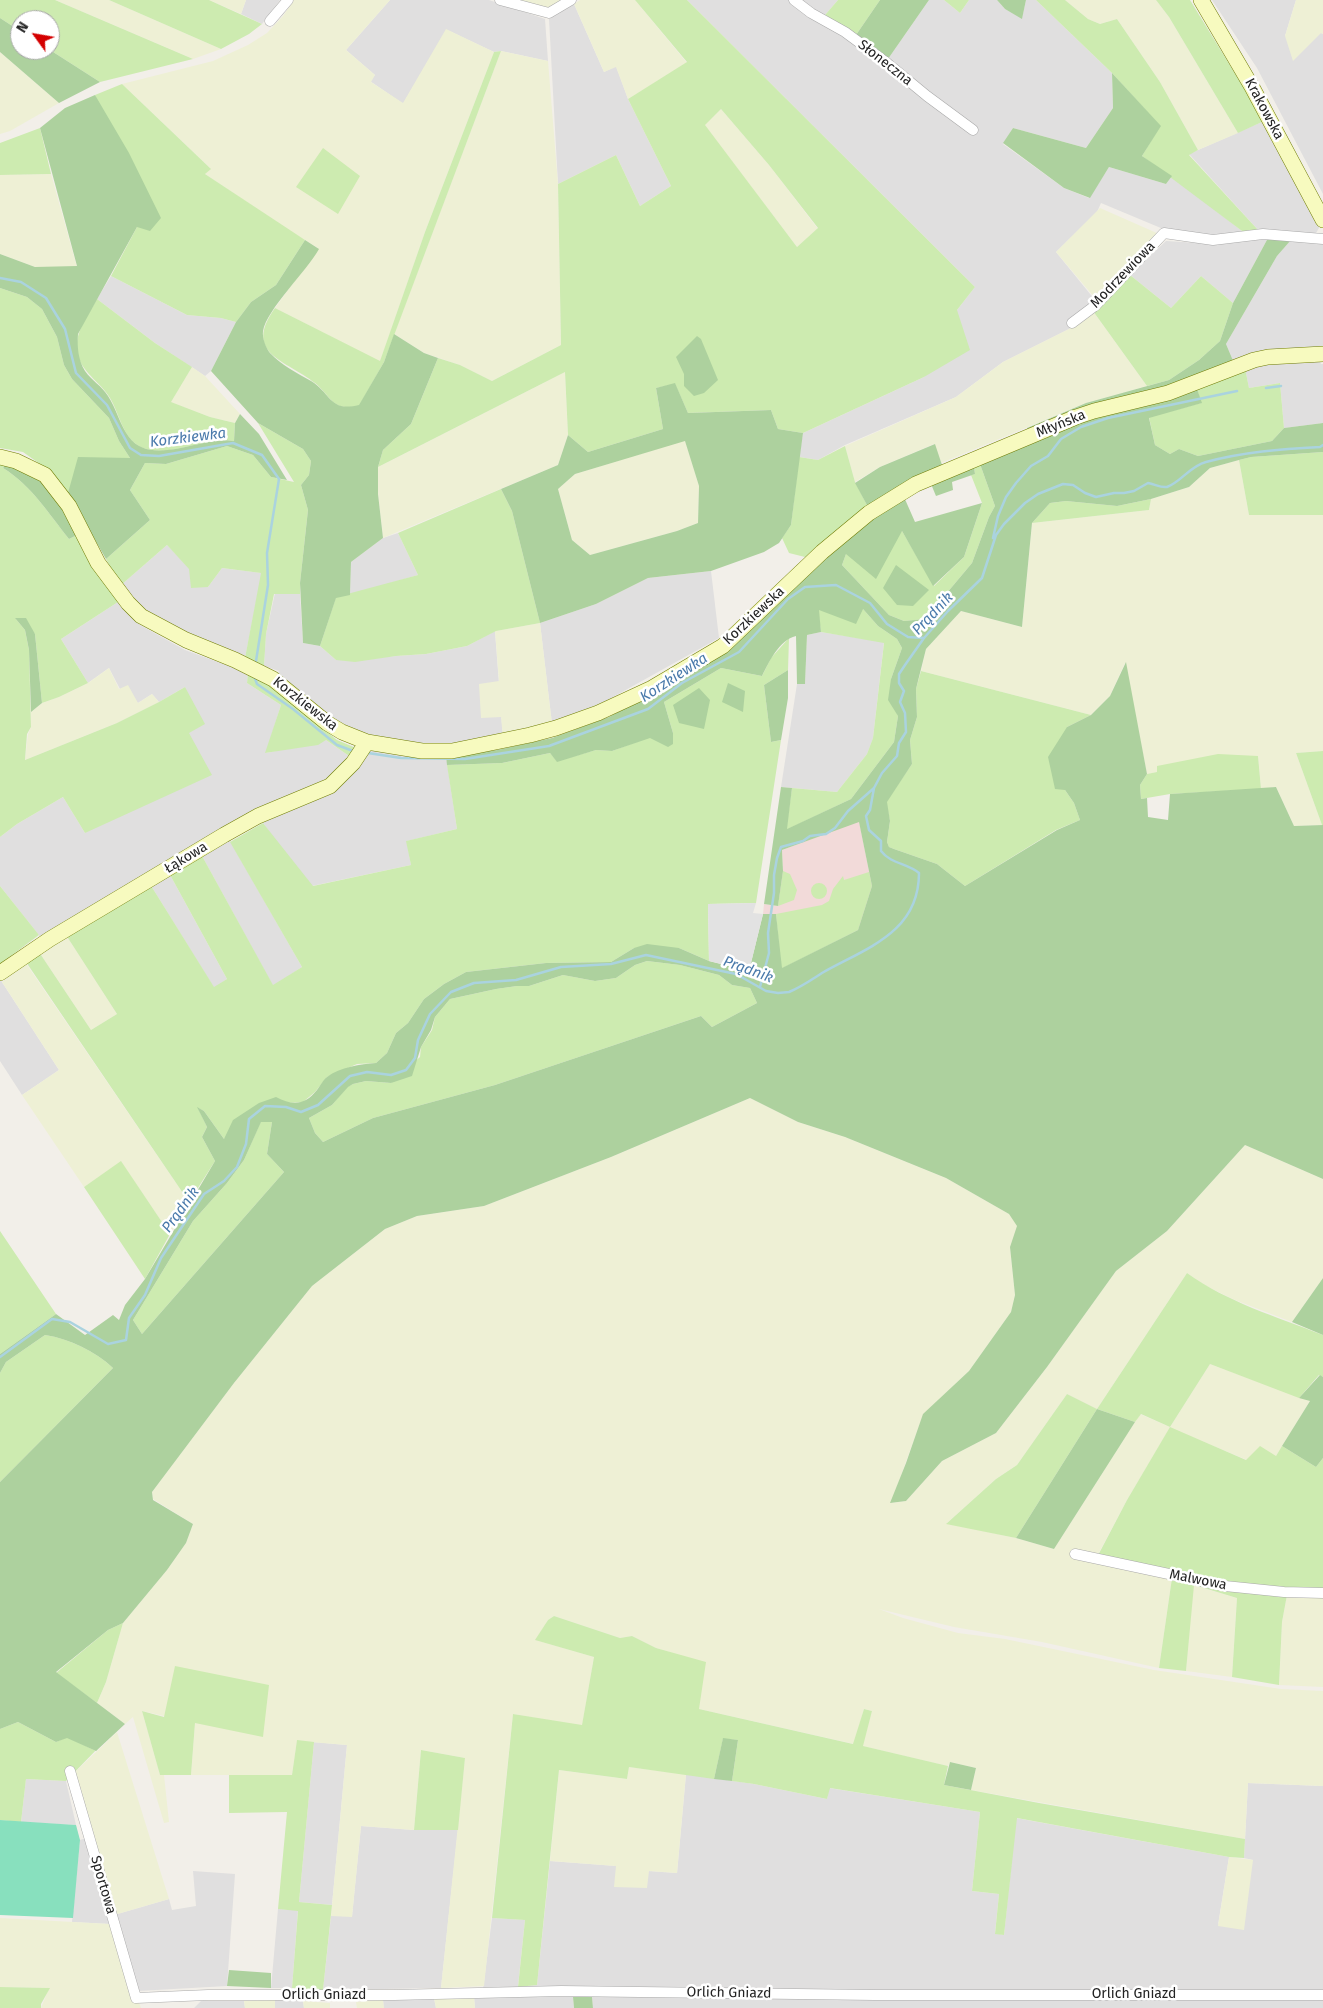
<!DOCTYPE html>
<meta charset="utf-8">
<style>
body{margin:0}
#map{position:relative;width:1323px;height:2008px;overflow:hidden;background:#f2efe9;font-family:"Fira Sans",sans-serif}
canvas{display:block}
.north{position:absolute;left:10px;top:10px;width:50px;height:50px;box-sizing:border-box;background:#fff;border:1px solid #a7a7a7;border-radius:50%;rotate:302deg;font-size:14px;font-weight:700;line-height:20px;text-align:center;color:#222}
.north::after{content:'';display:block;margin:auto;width:18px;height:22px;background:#d40000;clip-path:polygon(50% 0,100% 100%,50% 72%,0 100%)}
</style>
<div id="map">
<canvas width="1323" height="2008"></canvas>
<div class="north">N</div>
</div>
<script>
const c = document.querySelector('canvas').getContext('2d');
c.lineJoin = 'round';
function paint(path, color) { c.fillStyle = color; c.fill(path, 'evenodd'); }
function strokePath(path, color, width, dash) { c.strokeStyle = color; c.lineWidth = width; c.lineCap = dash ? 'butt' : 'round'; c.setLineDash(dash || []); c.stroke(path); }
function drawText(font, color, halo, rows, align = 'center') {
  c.font = font + ' "Fira Sans",sans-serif'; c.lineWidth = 5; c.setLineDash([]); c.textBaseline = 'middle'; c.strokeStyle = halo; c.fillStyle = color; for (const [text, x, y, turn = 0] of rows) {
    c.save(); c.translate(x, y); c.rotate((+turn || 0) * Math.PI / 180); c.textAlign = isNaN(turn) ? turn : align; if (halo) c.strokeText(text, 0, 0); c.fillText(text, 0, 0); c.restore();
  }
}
paint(new Path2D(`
 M 246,0 L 280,0 L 262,24 L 241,14 Z
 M 390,0 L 489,0 L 545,19 L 548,61 L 501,51 L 494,52 L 447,30 L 403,104 L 370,81 L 375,75 L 346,50 Z
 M 687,0 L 838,0 L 825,15 L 856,35 L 888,59 L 929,0 L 944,0 L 960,13 L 969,0 L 997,0 L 1005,9 L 1022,18 L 1026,0 L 1036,0 L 1112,73 L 1113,108 L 1086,148 L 1013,128 L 1003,144 L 1064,188 L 1089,198 L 1109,167 L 1166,184 L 1172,176 L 1242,231 L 1213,237 L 1168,231 L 1101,203 L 1097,212 L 1056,252 L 1099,305 L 1073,327 L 1003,362 L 956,397 L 845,445 L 818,460 L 799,457 L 803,433 L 924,377 L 957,310 L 975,287 Z
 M 1212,0 L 1296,0 L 1285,36 L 1321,33 L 1323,34 L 1323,194 L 1257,68 Z
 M 574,4 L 604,72 L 616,66 L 628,99 L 671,186 L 640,206 L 616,155 L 558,184 L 549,19 Z
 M 1264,121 L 1320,226 L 1315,235 L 1259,231 L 1189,154 Z
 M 1268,238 L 1233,303 L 1201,276 L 1171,308 L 1130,275 L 1166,241 L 1215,244 Z
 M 1291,240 L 1323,242 L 1323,351 L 1234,363 L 1226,344 L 1277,256 Z
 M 111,276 L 187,315 L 221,318 L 236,322 L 211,371 L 205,376 L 155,343 L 97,299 Z
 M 1281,360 L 1320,361 L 1321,364 L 1323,364 L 1323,423 L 1284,428 L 1280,383 L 1249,388 L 1245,368 Z
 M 398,533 L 418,575 L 350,595 L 351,562 L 383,538 Z
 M 167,545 L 208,587 L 222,568 L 262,573 L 245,658 L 156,621 L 120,586 Z
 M 711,571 L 719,638 L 606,701 L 552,724 L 540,623 L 596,604 L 648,578 Z
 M 275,593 L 300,594 L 303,643 L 320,646 L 336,660 L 426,654 L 467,646 L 495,631 L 503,738 L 440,747 L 366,737 L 322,715 L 288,681 L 277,676 L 279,671 L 264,666 L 266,634 Z
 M 118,602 L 129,611 L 140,625 L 185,650 L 248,673 L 247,683 L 281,705 L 266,753 L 326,740 L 352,758 L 341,772 L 42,939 L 0,886 L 0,837 L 17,824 L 63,797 L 85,833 L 189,733 L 185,687 L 159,702 L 152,694 L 138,703 L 120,689 L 109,668 L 88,683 L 61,639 Z
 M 821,632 L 884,642 L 873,738 L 867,754 L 837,792 L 781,787 L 797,684 L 805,683 L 807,635 Z
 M 372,748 L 446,756 L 457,829 L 407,841 L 411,865 L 312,886 L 274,839 L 263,823 L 263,818 L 327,792 Z
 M 229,839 L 302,967 L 273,986 L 201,854 Z
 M 169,873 L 227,979 L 214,988 L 150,884 Z
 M 0,979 L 59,1070 L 22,1095 L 0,1061 Z
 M 314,1742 L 347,1745 L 332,1905 L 299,1902 Z
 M 686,1774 L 754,1784 L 827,1799 L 829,1788 L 980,1812 L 972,1891 L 999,1894 L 995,1933 L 1004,1935 L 1016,1818 L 1229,1857 L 1218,1925 L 1253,1860 L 1244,1858 L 1248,1783 L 1323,1786 L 1323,2008 L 593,2008 L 592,1997 L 573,1997 L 574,2008 L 475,2008 L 474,1997 L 482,1997 L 492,1918 L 525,1920 L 518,1986 L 537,1985 L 550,1861 L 617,1866 L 615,1887 L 649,1871 L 677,1873 Z
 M 26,1779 L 66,1781 L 76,1825 L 21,1822 Z
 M 361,1826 L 414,1830 L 458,1830 L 441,1988 L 323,1990 L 331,1916 L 352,1916 Z
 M 86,1838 L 110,1924 L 72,1922 L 80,1840 Z
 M 193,1871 L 235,1874 L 227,1986 L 138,1991 L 114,1915 L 169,1899 L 172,1910 L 196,1906 Z
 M 278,1909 L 298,1910 L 292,1988 L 271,1988 Z
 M 434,1998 L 436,2008 L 384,2008 L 383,2000 Z
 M 275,2000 L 303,2001 L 304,2008 L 275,2008 Z
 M 201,2001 L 244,2001 L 245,2008 L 194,2008 Z`), '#e0dfdf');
paint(new Path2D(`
 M 859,821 L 872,886 L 858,930 L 776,914 L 763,914 L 764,904 L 778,906 L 783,871 L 782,850 Z`), '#f2dad9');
paint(new Path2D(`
 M 55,0 L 109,0 L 221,49 L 193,59 Z
 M 209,0 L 246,0 L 241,14 Z
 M 294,0 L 390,0 L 346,50 L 375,75 L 371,82 L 403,103 L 446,29 L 494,52 L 425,232 L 380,362 L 275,308 L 318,248 L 288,230 L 205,174 L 210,168 L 122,84 L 213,61 L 248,45 L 267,33 L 283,16 Z
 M 513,0 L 564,0 L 546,11 Z
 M 580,0 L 635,0 L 687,63 L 628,99 L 616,67 L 604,72 L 574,4 Z
 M 1065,0 L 1156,0 L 1169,17 L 1238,133 L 1198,150 L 1160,82 L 1117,19 L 1100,24 L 1088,19 Z
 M 1296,0 L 1323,0 L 1323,34 L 1321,33 L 1293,61 L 1285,36 Z
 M 501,51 L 548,61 L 558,184 L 561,345 L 492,381 L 460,365 L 424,353 L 394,334 Z
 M 0,52 L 59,103 L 10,131 L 0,134 Z
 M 721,109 L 769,165 L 818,229 L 797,247 L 704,125 Z
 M 51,174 L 77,267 L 35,267 L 0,254 L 0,175 Z
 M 1100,208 L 1159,234 L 1094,297 L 1056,252 Z
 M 1093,311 L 1147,386 L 1086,403 L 941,463 L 934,444 L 880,467 L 855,482 L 845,446 L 956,397 L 1003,362 L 1073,327 Z
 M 192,367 L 205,376 L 240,414 L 235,423 L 210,417 L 170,402 Z
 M 565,372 L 568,435 L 558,465 L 383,538 L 378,494 L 378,467 Z
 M 685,440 L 699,486 L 698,523 L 677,531 L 590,555 L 572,540 L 558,489 L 575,474 Z
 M 1239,460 L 1249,515 L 1323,515 L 1323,751 L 1296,753 L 1322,825 L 1294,826 L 1276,787 L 1261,789 L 1258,756 L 1242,756 L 1147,774 L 1125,663 L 1110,696 L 1091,715 L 921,671 L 926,649 L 961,611 L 1022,627 L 1032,523 L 1149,510 L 1151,499 L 1189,487 L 1210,468 Z
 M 540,623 L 552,724 L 503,738 L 501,717 L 481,718 L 479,684 L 499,681 L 495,631 Z
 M 109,668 L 119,689 L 128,685 L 138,703 L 152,694 L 159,702 L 117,723 L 25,760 L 28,734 L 31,727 L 31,712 L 42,703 L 59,697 L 88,683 Z
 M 66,935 L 117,1014 L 91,1030 L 39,952 Z
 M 25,962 L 189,1202 L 170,1234 L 121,1162 L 84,1187 L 22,1095 L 59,1070 L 2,982 Z
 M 750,1098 L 798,1122 L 845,1137 L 946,1178 L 1009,1214 L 1018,1226 L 1010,1247 L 1015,1295 L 1011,1312 L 969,1371 L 923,1415 L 891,1503 L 906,1501 L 942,1461 L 996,1433 L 1047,1367 L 1116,1271 L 1167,1231 L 1245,1145 L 1323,1179 L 1323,1278 L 1292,1322 L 1235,1300 L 1204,1285 L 1187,1273 L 1097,1409 L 1067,1394 L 1017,1465 L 996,1479 L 947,1523 L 1016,1538 L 1054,1549 L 1140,1414 L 1170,1427 L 1210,1364 L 1310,1401 L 1276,1456 L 1247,1460 L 1170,1428 L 1127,1500 L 1094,1562 L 1172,1578 L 1159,1668 L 1042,1642 L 954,1627 L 879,1609 L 903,1618 L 958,1633 L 1005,1639 L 1154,1670 L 1281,1689 L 1323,1691 L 1323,1786 L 1248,1783 L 1245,1839 L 971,1790 L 976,1768 L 950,1762 L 948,1766 L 862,1746 L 872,1711 L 864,1709 L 854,1744 L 699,1709 L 669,1652 L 656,1648 L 632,1636 L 620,1638 L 554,1616 L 548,1620 L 536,1640 L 594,1657 L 582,1726 L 513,1714 L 484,1986 L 441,1988 L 465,1758 L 421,1750 L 414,1830 L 361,1826 L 352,1917 L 331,1916 L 347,1745 L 297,1741 L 292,1775 L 191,1775 L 195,1723 L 142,1711 L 160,1775 L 164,1775 L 169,1822 L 164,1823 L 133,1717 L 125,1724 L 97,1703 L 106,1682 L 123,1623 L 167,1570 L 186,1543 L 193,1524 L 153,1499 L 152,1492 L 234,1383 L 312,1286 L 385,1229 L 417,1216 L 484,1206 L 611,1157 Z
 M 1193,1585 L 1237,1598 L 1232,1677 L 1186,1671 Z
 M 1287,1595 L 1323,1595 L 1323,1687 L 1279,1685 L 1282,1622 Z
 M 117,1732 L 169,1899 L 114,1915 L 73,1774 Z
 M 629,1767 L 686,1774 L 677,1873 L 649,1871 L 647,1888 L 614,1887 L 616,1866 L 550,1861 L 559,1770 L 627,1779 Z
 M 1229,1857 L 1253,1860 L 1244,1930 L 1218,1926 Z
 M 0,1918 L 110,1924 L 141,2008 L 41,2008 L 49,1988 L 0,1987 Z
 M 474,1997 L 475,2008 L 436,2008 L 434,1998 Z
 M 275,2000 L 275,2008 L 245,2008 L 244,2001 Z
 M 383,2000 L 384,2008 L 357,2008 L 356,2002 Z
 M 303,2001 L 330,2003 L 330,2008 L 304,2008 Z`), '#eef0d5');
paint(new Path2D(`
 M 0,0 L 55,0 L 193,59 L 100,82 L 50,50 L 50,20 L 20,20 L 20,31 L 0,18 Z
 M 109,0 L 209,0 L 262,24 L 249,34 L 221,49 Z
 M 635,0 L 687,0 L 975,287 L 957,310 L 970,350 L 924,377 L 803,433 L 778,429 L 771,410 L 688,413 L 675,384 L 656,388 L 663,429 L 588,452 L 568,435 L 565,372 L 378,467 L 383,450 L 411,424 L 438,358 L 460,365 L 492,381 L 561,345 L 558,184 L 616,155 L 640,206 L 671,186 L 628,99 L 687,62 ZM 721,109 L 769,165 L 818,228 L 797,247 L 705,125 Z
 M 838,0 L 880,0 L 856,35 L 825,15 Z
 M 944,0 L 969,0 L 960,13 Z
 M 1036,0 L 1065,0 L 1088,19 L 1100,24 L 1117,19 L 1160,82 L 1198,150 L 1189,155 L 1259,231 L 1242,231 L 1142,156 L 1160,126 L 1112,73 Z
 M 1156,0 L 1190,0 L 1264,121 L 1238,133 L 1169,17 Z
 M 501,51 L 384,362 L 359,406 C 331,411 333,398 315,383 C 286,360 242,354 275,308 L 380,361 L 425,232 L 494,52 Z
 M 122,84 L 211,169 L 205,174 L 305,240 L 276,285 L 251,302 L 236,322 L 221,318 L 187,315 L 111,276 L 137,227 L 95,95 Z
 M 40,128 L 51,174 L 0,175 L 0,143 Z
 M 323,148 L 360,176 L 338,214 L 296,187 Z
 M 1130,275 L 1171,308 L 1201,276 L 1233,303 L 1220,341 L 1199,360 L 1169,380 L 1147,386 L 1093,311 Z
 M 0,288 L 27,297 L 42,309 L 57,337 L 64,365 L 72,379 L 109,418 L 119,441 L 130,458 L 68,493 L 47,469 L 23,452 L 0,448 Z
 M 97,299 L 155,343 L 192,367 L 171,402 L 210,417 L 235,423 L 234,441 C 205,436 173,458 143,448 C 122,440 120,412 108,395 C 97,379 78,370 77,348 C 76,330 89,314 97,299 Z
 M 1245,368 L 1249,388 L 1280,383 L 1284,428 L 1272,441 L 1198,456 L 1179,449 L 1170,454 L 1155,445 L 1149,417 L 1201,403 L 1197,389 Z
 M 258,423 L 303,449 L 311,461 L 309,475 L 301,485 L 308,510 L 300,583 L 300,594 L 274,594 L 266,634 L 264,666 L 245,658 L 261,573 L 222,568 L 208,587 L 191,588 L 189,569 L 167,545 L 120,586 L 106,559 L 150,520 L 130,490 L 145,463 L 166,464 L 227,446 L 253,455 L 271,477 L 294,482 Z
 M 845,446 L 855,482 L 868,507 L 809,558 L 789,553 L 782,538 L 791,525 L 799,457 L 818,460 Z
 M 1323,452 L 1323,515 L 1249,515 L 1239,460 L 1251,457 Z
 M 0,464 L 5,465 L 3,468 C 31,485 49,514 69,539 L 77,535 L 91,562 L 118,602 L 61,639 L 88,683 L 59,697 L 42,703 L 35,634 L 15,618 L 25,630 L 29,650 L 31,727 L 27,734 L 25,760 L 117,723 L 159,702 L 185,687 L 205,724 L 189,733 L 212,775 L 85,833 L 63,797 L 17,824 L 0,837 Z
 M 980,464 L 995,506 L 989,517 L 972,563 L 925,619 L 904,621 L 889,615 L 842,565 L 846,554 L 902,531 L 934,586 L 964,557 L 982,503 L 971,475 L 975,474 L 974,467 Z
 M 501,489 L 512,511 L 540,623 L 496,631 L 467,646 L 426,654 L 396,656 L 355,662 L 336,660 L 320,646 L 336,597 L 418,575 L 398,533 Z
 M 1151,499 L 1149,510 L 1032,523 L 1050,503 L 1066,501 L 1117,506 Z
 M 863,609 L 878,626 L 897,639 L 902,648 L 891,679 L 898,716 L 894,742 L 851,799 L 786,830 L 792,788 L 837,792 L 867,754 L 873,738 L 884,643 L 821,632 L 818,610 Z
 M 789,638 L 788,670 L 764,685 L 771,742 L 781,740 L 756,903 L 708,904 L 709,961 L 679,948 L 634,948 L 611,962 L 546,963 L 466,972 L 444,984 L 424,999 L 408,1023 L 396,1033 L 387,1053 L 376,1063 L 357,1064 L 327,1077 L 315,1092 L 303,1102 L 287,1103 L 224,1139 L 204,1111 L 198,1108 L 207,1127 L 202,1137 L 215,1161 L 189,1202 L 26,962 L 39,952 L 91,1030 L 117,1014 L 66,935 L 150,884 L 214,987 L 227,979 L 169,873 L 201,854 L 273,985 L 302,967 L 230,842 L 263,823 L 313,886 L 411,865 L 406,841 L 457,829 L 447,765 L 502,763 L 550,753 L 557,761 L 596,750 L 612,751 L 650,737 L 673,733 L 664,702 L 721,668 L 762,676 L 771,658 Z
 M 921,671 L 1091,715 L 1067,727 L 1065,790 L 1074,803 L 1080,820 L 1056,830 L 965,886 L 937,864 L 894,849 L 889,847 L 887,842 L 890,821 L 886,802 L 912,764 L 910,740 L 917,717 L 916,689 Z
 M 248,673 L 267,682 L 337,740 L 356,748 L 352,758 L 326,740 L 318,745 L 265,753 L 281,705 L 247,683 Z
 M 1323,751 L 1323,825 L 1322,825 L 1296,753 Z
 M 1218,754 L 1258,756 L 1261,789 L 1170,794 L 1141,799 L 1140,785 L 1147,774 L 1157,772 L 1157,766 Z
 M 783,871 L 790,874 L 797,890 L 794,900 L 778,906 Z
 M 869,872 L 872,886 L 858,930 L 781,969 L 776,914 L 822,905 L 829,901 L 833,889 L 843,876 L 844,880 Z
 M811 891a8 8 0 1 1 16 0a8 8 0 1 1-16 0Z
 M 0,886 L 39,935 L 0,964 Z
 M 647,961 L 680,965 L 719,975 L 732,985 L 750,988 L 757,1003 L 712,1027 L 701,1016 L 495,1085 L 373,1118 L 323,1142 L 315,1133 L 309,1118 L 332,1105 L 347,1087 L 353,1084 L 366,1081 L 391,1083 L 420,1057 L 421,1047 L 432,1030 L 435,1017 L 450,999 L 496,989 L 517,986 L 529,986 L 563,975 L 595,981 L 616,978 L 635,965 Z
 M 261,1121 L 272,1122 L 267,1154 L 284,1172 L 142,1334 L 133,1320 L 193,1221 L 227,1183 L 244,1160 Z
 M 121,1161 L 170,1234 L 145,1279 L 84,1187 Z
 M 0,1231 L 56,1314 L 0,1354 Z
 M 1187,1273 C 1227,1302 1277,1317 1323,1335 L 1323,1377 L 1319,1375 L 1299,1398 L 1210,1364 L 1170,1427 L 1246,1460 L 1260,1446 L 1276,1456 L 1282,1446 L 1316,1467 L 1323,1458 L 1323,1595 L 1287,1595 L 1282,1622 L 1279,1685 L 1232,1677 L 1237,1598 L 1194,1585 L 1186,1671 L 1159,1668 L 1172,1578 L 1094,1563 L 1127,1500 L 1170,1427 L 1141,1414 L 1135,1422 L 1097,1409 L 1016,1538 L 946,1524 L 996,1479 L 1017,1465 L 1067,1394 L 1097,1409 Z
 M 45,1335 C 70,1339 95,1351 113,1368 L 0,1482 L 0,1373 L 6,1362 Z
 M 554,1616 L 620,1638 L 632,1636 L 656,1648 L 706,1662 L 699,1709 L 853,1744 L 864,1709 L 872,1711 L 863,1746 L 948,1766 L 944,1785 L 1039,1803 L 1245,1839 L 1244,1858 L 1229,1857 L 1017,1818 L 1004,1935 L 995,1934 L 999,1894 L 972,1891 L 980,1812 L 830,1788 L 827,1799 L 754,1784 L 732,1781 L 738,1740 L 723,1739 L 714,1779 L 629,1767 L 627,1779 L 559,1770 L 537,1985 L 518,1987 L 525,1920 L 492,1918 L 513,1714 L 582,1725 L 594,1657 L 535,1640 L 548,1620 Z
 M 123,1623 L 106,1682 L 97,1703 L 56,1673 L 108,1630 Z
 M 175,1666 L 269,1685 L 263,1737 L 195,1723 L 191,1775 L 160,1775 L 142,1711 L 164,1717 Z
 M 18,1722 L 56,1742 L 67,1737 L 96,1751 L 100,1746 L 66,1781 L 26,1779 L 21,1822 L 0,1820 L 0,1729 Z
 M 297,1740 L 314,1742 L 299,1902 L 332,1905 L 323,1990 L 292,1988 L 298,1911 L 278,1909 L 287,1812 L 229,1813 L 229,1775 L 292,1775 Z
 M 421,1750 L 465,1758 L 458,1830 L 414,1830 Z
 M 0,1987 L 50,1988 L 41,2004 L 41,2008 L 0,2008 Z`), '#cdebb0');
paint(new Path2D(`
 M 880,0 L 929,0 L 888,59 L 856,35 Z
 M 997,0 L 1026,0 L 1022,19 L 1005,9 Z
 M 0,18 L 20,31 L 20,50 L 50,50 L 100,82 L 59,103 L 0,52 Z
 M 1112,73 L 1161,126 L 1142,156 L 1172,176 L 1166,184 L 1109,167 L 1090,198 L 1064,188 L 1003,143 L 1013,128 L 1086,148 L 1113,108 Z
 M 95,95 L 129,153 L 161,218 L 150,231 L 137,227 L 78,334 C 77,346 78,360 85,371 C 91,380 102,386 108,396 C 116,408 120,425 129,437 C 152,468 203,435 234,441 L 235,423 L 240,414 L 259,434 L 287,480 L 271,477 L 253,455 L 227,446 L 166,464 L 145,463 L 130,490 L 150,520 L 106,559 L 68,493 L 78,457 L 130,458 L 119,441 L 109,418 L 72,379 L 64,365 L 57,337 L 42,309 L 27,297 L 0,288 L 0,254 L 35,267 L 77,266 L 40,128 L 65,108 Z
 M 1268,238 L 1291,240 L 1277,256 L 1226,344 L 1234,363 L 1172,386 L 1028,431 L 1027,428 L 1086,403 L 1169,380 L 1199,360 L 1220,341 L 1233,303 Z
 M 305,240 L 319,249 C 306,272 267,309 263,331 C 262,338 266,348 270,353 C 281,365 297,373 311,381 C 332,394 329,412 359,405 L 384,362 L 394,334 L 424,353 L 438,358 L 411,424 L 383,450 L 378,467 L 378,494 L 383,538 L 351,562 L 350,595 L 336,598 L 320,646 L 303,643 L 300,583 L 308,510 L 301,485 L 309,475 L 311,461 L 303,449 L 258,423 L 211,371 L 236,322 L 251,302 L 276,285 Z
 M 697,336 L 701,339 L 718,380 L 704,393 L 694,396 L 684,386 L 684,374 L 676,357 Z
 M 675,383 L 688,413 L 771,410 L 778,429 L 803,433 L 791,525 L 779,543 L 764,552 L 711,571 L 648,578 L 596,604 L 540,623 L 512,511 L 501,489 L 558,465 L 568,435 L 588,452 L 663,429 L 656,388 ZM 685,441 L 699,486 L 698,523 L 677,531 L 590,555 L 572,540 L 558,489 L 575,474 Z
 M 1197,389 L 1202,403 L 1149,418 L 1155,445 L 1170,454 L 1179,449 L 1198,456 L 1272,441 L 1284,428 L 1323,423 L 1323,452 L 1251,457 L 1239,460 L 1210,468 L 1189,487 L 1151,499 L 1117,506 L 1066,501 L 1050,503 L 1032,523 L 1022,627 L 961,611 L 926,649 L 916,689 L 917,717 L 910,740 L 912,764 L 887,802 L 890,821 L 887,842 L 889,847 L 894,849 L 937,864 L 965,886 L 1057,830 L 1080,820 L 1074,803 L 1065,790 L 1055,789 L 1048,757 L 1067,727 L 1091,715 L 1110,696 L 1126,662 L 1147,774 L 1140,785 L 1141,799 L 1147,798 L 1148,817 L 1168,820 L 1170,794 L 1276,787 L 1294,826 L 1323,825 L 1323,1179 L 1245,1145 L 1167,1231 L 1116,1271 L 1047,1367 L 996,1433 L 942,1461 L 906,1501 L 890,1503 L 906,1463 L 923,1414 L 969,1371 L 1011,1312 L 1015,1295 L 1010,1247 L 1017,1226 L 1009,1214 L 946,1178 L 845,1137 L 798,1122 L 750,1098 L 611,1157 L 484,1206 L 417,1216 L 385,1229 L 312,1286 L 234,1383 L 152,1492 L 153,1500 L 193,1524 L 186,1543 L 167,1570 L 123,1623 L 108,1630 L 56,1672 L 125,1724 L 96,1751 L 67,1738 L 56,1742 L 18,1722 L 0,1729 L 0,1482 L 113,1368 C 95,1351 70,1339 45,1335 L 6,1362 L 0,1373 L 0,1354 L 56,1314 L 85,1335 L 113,1315 L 119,1320 L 125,1305 L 145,1279 L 215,1161 L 202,1137 L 207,1127 L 197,1107 L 204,1111 L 224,1139 L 233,1120 L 259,1103 L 276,1097 C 293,1106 305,1105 317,1090 C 320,1086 323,1080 327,1077 C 340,1067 361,1064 376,1063 L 387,1053 L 396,1033 L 408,1023 L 424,999 L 444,984 L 466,972 L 546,963 L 611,962 L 634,948 L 647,944 L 679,948 L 709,961 L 749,971 L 763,914 L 776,914 L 782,968 L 858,930 L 872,886 L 859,822 L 782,850 L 783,871 L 778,906 L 764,904 L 781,787 L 792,788 L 787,829 L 851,799 L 894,742 L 898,716 L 888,700 L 891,679 L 902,648 L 897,639 L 878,626 L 863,609 L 856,624 L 819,610 L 821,632 L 807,635 L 805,684 L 797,684 L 796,636 C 779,640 769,662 762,676 L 721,668 L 664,702 L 673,733 L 673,744 L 668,747 L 650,738 L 612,751 L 596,750 L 557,762 L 550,753 L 502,763 L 447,765 L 446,756 L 497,750 L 552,738 L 609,717 L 713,659 L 869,517 L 904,497 L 915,522 L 982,503 L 964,557 L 933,586 L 902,531 L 876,579 L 846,554 L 842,565 L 889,615 L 904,621 L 925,619 L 972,563 L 989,517 L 995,506 L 980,464 L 1097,416 ZM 647,961 L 680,965 L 719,975 L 732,985 L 750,988 L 757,1003 L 712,1027 L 701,1016 L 495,1085 L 373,1118 L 323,1142 L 315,1133 L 309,1118 L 332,1105 L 348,1087 L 353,1084 L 366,1081 L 391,1083 L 412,1076 L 421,1047 L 431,1030 L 435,1017 L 450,999 L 496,989 L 517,986 L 529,986 L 563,975 L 595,981 L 616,978 L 635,965 ZM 261,1122 L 272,1122 L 267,1154 L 284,1172 L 142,1334 L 133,1320 L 193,1221 L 227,1183 L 244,1160 Z
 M 935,444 L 942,465 L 868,507 L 855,483 L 880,467 Z
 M 5,465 C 18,469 34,475 44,484 C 58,497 67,518 77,535 L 69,539 C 49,514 31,485 3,468 Z
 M 974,467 L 975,474 L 952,482 L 953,490 L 936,496 L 931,484 Z
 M 896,565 L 929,590 L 913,606 L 897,605 L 883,588 Z
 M 15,618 L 26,618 L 35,634 L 42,703 L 31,712 L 29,650 L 25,630 Z
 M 788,670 L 788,698 L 781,740 L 771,742 L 764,685 Z
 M 728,683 L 745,691 L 743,712 L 722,702 Z
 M 699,688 L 710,700 L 704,729 L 679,723 L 673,705 Z
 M 1323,1278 L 1323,1335 L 1292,1322 Z
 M 1320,1375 L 1323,1377 L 1323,1458 L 1316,1467 L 1282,1446 L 1310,1401 L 1299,1398 Z
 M 1097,1409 L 1135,1422 L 1054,1549 L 1016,1538 Z
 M 723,1738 L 738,1740 L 732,1781 L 714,1779 Z
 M 950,1762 L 976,1768 L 971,1790 L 944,1785 Z
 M 229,1970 L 271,1973 L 271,1988 L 227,1986 Z
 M 573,1997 L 592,1997 L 593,2008 L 574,2008 Z`), '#add19e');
paint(new Path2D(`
 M 0,1820 L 76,1825 L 80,1840 L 73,1918 L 0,1915 Z`), '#88e0be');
paint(new Path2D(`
 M 756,903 L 753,913 L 763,914 L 749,971 L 709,961 L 708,904 Z`), '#e2e2e2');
strokePath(new Path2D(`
 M 0,278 L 21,282 L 46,298 L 65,329 L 76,373 L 107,405 L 130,448 L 141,455 L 159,456 L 233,443 L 262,455 L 279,479 L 267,553 L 268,585 L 256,661
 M 1266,388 L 1281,386
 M 993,538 L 998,516 L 1006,497 L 1016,483 L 1031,466 L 1048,456 L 1061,439 L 1081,427 L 1108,418 L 1237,391
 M 254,676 L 257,684 L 293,709 L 337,745 L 353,751
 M 368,753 L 401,758 L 465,759 L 549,746 L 648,709 L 682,683 L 739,652 L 788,599 L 805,587 L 836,585 L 870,603 L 887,624 L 908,637 L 924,638
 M 760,987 L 769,953 L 768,933 L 774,893 L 774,875 L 777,858 L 781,847 L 803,841 L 810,836 L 826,834 L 835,828 L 848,811 L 874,788
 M 0,1357 L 52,1319 L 70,1322 L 108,1344 L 126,1340 L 129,1318 L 145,1295 L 161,1258 L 204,1194 L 224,1181 L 237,1167 L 246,1144 L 249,1119 L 265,1106 L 286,1107 L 301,1112 L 318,1105 L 350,1076 L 367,1072 L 391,1075 L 406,1070 L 415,1058 L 418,1040 L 430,1014 L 451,992 L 474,983 L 516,980 L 561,967 L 611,964 L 646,955 L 736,974 L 766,991 L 778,993 L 789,992 C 801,987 811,980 822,973 C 866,948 919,933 919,873 C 907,863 891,864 881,851 L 881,841 L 869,830 L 866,816 L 870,810 L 874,788 L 882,773 L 897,756 L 899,743 L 906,732 L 905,713 L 900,702 L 904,691 L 899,683 L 899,674 L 905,665 L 924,638 L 948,611 L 982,578 L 996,535 L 1004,524 L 1025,503 L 1038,494 L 1063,484 L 1073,485 L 1085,493 L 1096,497 L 1114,493 L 1124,493 L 1134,491 L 1148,483 C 1155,484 1160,488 1167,487 C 1181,482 1190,466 1206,462 C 1243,452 1281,449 1320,447 L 1323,445`), '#aad3df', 2.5);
const street = new Path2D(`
 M 500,0 L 549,13 L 571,0
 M 794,0 L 811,13 L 845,32 L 887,63 L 927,96 L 973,130
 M 270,21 L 288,0
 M 1072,323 L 1096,305 L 1164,233 L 1213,240 L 1263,234 L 1323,239
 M 1075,1554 L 1225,1586 L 1284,1592 L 1323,1593
 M 70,1771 L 136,1998 L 208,1995 L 394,1995 L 561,1991 L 875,1995 L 1323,1995`);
const secondary = new Path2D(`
 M 1201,0 L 1252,87 L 1323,220
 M 0,457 L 16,461 L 45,475 L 69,506 L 98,563 L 128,603 L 141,616 L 186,640 L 235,660 L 273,679 L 327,723 L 342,732 L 367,742 L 422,751 L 452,751 L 530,735 L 556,728 L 598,713 L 652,688 L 723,646 L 822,552 L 869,513 L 916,484 L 1076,417 L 1094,411 L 1168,393 L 1254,360 L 1268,357 L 1323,354
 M 0,973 L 50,939 L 224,835 L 258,816 L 330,786 L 353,763 L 367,742`);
strokePath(street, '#a9a9a9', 11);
strokePath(secondary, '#707d05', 16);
strokePath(street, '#fff', 10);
strokePath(secondary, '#f7fabf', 15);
drawText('14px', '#222', '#fff', [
 ["Słoneczna",885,63,38],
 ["Krakowska",1264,109,62],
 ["Modrzewiowa",1123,275,-46],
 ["Młyńska",1061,424,-22],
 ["Korzkiewska",754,616,-43],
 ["Korzkiewska",305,704,38],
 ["Łąkowa",186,858,-31],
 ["Malwowa",1198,1580,11],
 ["Sportowa",103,1885,74],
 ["Orlich Gniazd",729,1993,1],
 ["Orlich Gniazd",1134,1994],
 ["Orlich Gniazd",324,1995]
]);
drawText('italic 15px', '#4a7aab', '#fff', [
 ["Korzkiewka",188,438,-7],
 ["Prądnik",933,614,-47],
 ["Korzkiewka",674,678,-33],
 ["Prądnik",748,970,20],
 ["Prądnik",181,1210,-54]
]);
</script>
